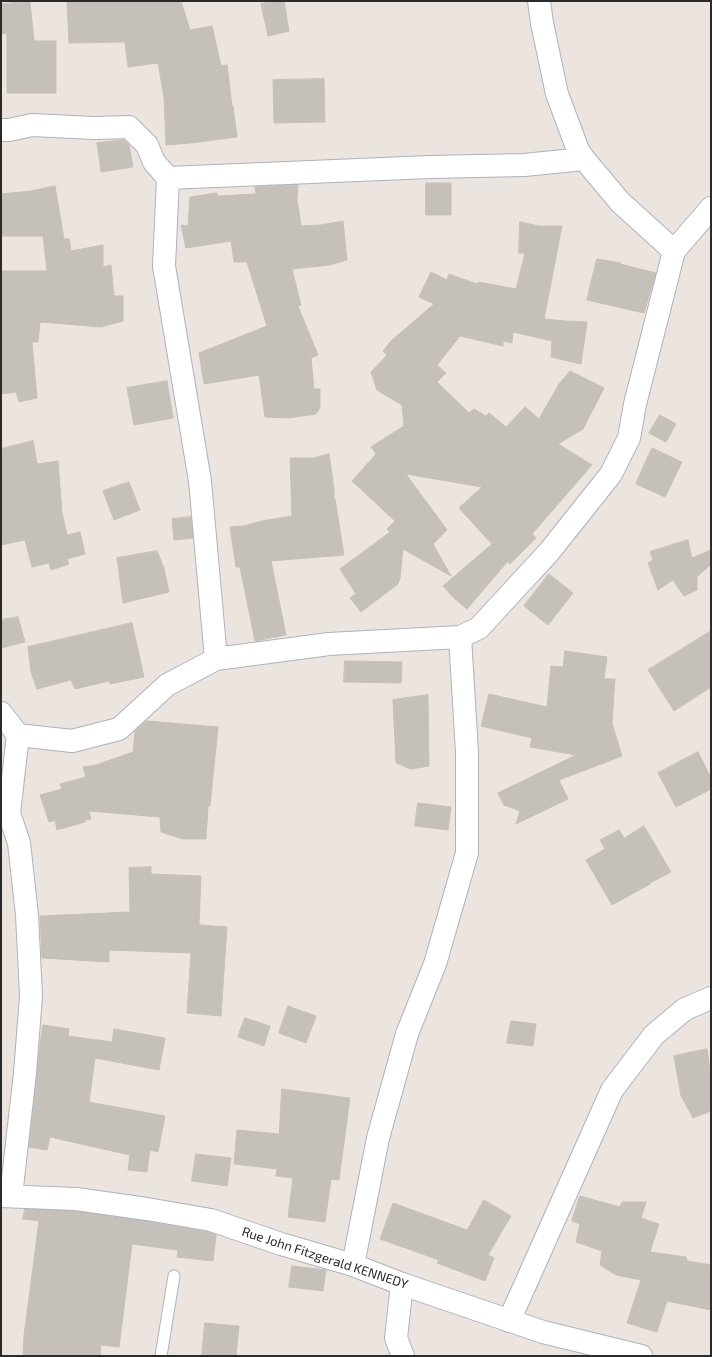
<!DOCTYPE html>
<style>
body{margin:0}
#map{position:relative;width:712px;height:1357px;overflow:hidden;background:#ece4de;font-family:"Exo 2",sans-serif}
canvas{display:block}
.frame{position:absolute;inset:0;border:2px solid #2b2b2b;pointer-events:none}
</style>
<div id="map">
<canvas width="712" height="1357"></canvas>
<div class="frame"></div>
</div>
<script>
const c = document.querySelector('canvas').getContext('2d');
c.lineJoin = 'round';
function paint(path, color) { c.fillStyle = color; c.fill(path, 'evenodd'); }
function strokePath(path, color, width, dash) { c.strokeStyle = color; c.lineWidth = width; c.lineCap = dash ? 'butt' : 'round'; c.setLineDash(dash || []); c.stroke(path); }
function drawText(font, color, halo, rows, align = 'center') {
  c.font = font + ' "Exo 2",sans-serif'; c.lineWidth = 3; c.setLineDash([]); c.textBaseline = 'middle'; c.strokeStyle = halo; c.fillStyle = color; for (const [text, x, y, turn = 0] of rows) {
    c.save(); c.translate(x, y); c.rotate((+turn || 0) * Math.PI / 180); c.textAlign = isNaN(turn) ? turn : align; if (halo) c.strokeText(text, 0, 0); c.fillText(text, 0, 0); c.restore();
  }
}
const building = new Path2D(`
 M 92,1 L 181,1 L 190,30 L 212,26 L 221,66 L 227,65 L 232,106 L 233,106 L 237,137 L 191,143 L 166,145 L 164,97 L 158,63 L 128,67 L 125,42 L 69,43 L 67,2 Z
 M 276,1 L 284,1 L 289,31 L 268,36 L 261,4 Z
 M 30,2 L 34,41 L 56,41 L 56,93 L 7,93 L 7,33 L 1,34 L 1,4 Z
 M 324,79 L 325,122 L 274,123 L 273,80 Z
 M 124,140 L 129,145 L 133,167 L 101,172 L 97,143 Z
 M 426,183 L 451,183 L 451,215 L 426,215 Z
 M 298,185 L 297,199 L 301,226 L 321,225 L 343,221 L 347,260 L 330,265 L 292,269 L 301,305 L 298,306 L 318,355 L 311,358 L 314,389 L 320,389 L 320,408 L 316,414 L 288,418 L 265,417 L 259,375 L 204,384 L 199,353 L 267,326 L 247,262 L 234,262 L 231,241 L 186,248 L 181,225 L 188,226 L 190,197 L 217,193 L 218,196 L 256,194 L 255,187 Z
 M 55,186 L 64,239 L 69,239 L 71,251 L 103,245 L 103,267 L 111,265 L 114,296 L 123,296 L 123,321 L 101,327 L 40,322 L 38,342 L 32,342 L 37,398 L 19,402 L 16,392 L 1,394 L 1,271 L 47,271 L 43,236 L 1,236 L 1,194 L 31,191 Z
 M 520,222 L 539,226 L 562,226 L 544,319 L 566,321 L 587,322 L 581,364 L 551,357 L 552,341 L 513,332 L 512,343 L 503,341 L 503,346 L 460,336 L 437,365 L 446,373 L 437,382 L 469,413 L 474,409 L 486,416 L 489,413 L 506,427 L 525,407 L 539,419 L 559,384 L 570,371 L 604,388 L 583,429 L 558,444 L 592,465 L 532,534 L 536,538 L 510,564 L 508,561 L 467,609 L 455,599 L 443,586 L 492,544 L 459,508 L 482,487 L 406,474 L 447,530 L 433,544 L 451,576 L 403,549 L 400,578 L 398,584 L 361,612 L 350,598 L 356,594 L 340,569 L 390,532 L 387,529 L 395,521 L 352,481 L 376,454 L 371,447 L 404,426 L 402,405 L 377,390 L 371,372 L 387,355 L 383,351 L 391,341 L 434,304 L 419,297 L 431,272 L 447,280 L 449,274 L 477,284 L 478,282 L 516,289 L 525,253 L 519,253 Z
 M 597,259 L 621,263 L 620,264 L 656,273 L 644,313 L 587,300 Z
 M 167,381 L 173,418 L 134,425 L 127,388 Z
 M 660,415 L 676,424 L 666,442 L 649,433 Z
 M 33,441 L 37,464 L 58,461 L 62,513 L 67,535 L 80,532 L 85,554 L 67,559 L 69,564 L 51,570 L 49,563 L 32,567 L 25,540 L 1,545 L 1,449 Z
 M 652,448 L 682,462 L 665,497 L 636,484 Z
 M 329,454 L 334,489 L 334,501 L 335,499 L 344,555 L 271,561 L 286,635 L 255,641 L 240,567 L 236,567 L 230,527 L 243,526 L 262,521 L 292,516 L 290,458 L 313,458 Z
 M 129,482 L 140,510 L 114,520 L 103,491 Z
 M 191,517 L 193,538 L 174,540 L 172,519 Z
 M 688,540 L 692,558 L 711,550 L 711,564 L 697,577 L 697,590 L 684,596 L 673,580 L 658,590 L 648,563 L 653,560 L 650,552 Z
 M 157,551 L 164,568 L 169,592 L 123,603 L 117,558 Z
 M 549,574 L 573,593 L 548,625 L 524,606 Z
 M 18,617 L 25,642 L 1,648 L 1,620 Z
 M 132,623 L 144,677 L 110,684 L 109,681 L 75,689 L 71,680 L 37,689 L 31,672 L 28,647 Z
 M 711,631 L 711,687 L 674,711 L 648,670 Z
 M 565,651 L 607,657 L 604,679 L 615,679 L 612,723 L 622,756 L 559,780 L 568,799 L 516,824 L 520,811 L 504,805 L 498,793 L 576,755 L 530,747 L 532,738 L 481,726 L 489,694 L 547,707 L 551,666 L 563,667 Z
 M 345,661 L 402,662 L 401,683 L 344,682 Z
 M 428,695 L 429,766 L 411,769 L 396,763 L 393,700 Z
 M 147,721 L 218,727 L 210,806 L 208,806 L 206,839 L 183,839 L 161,832 L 160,817 L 89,811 L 91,819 L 85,820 L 85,822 L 57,830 L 55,820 L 49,822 L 40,795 L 62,789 L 60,784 L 86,777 L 83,767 L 96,765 L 133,752 L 135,731 Z
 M 698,752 L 711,778 L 711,789 L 676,807 L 658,773 Z
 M 418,803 L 451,807 L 448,830 L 415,826 Z
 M 644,826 L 671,872 L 650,883 L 650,884 L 612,905 L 586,860 L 605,849 L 600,840 L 619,830 L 624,838 Z
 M 151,867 L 151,874 L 201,876 L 199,925 L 227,927 L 221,1016 L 187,1013 L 191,953 L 109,950 L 109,962 L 42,958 L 40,916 L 130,912 L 129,868 Z
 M 288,1006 L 316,1016 L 306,1043 L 279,1033 Z
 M 245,1018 L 270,1026 L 264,1046 L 238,1037 Z
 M 511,1021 L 536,1024 L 533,1046 L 507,1043 Z
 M 43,1025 L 69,1029 L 68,1036 L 112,1042 L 114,1029 L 165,1038 L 159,1070 L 95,1058 L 89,1102 L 165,1116 L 158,1152 L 150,1150 L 147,1172 L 128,1170 L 130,1155 L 50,1137 L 47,1150 L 29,1147 L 40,1045 Z
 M 707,1049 L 711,1078 L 711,1111 L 693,1118 L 681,1096 L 674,1056 Z
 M 282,1089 L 350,1098 L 339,1180 L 331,1179 L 325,1222 L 288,1217 L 293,1178 L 276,1176 L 277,1169 L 234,1164 L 237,1130 L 279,1134 Z
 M 196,1154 L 231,1158 L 227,1186 L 192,1181 Z
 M 580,1196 L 620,1207 L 622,1202 L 646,1202 L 641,1218 L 659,1224 L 650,1252 L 686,1257 L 687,1261 L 711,1265 L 711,1310 L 667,1301 L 657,1332 L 627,1323 L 641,1280 L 616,1275 L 600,1265 L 602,1251 L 576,1242 L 580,1224 L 572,1221 Z
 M 484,1200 L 511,1216 L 488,1255 L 494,1258 L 485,1281 L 437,1263 L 439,1260 L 380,1239 L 393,1203 L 467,1230 Z
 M 25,1209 L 75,1211 L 145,1221 L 208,1232 L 216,1235 L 213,1261 L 177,1257 L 178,1250 L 132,1244 L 119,1347 L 101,1345 L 100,1356 L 23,1356 L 24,1336 L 39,1221 L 23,1219 Z
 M 292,1266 L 326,1270 L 323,1291 L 289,1287 Z
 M 205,1323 L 239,1326 L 236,1356 L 202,1356 Z`);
paint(building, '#c5c0b9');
strokePath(building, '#c8c0b7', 1);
const service = new Path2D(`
 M 161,1356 L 174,1276`);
const minor = new Path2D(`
 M 1,130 L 9,130 L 32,125 L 94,128 L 129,127 L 147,145 L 154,162 L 168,178 L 164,266 L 200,481 L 216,659
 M 168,178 L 430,167 L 524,165 L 584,159
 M 674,251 L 711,208
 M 1,713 L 18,735 L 72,741 L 119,729 L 167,685 L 216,659 L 329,644 L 460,637 L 479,628 L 512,592 L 549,552 L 611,474 L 629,438 L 635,404 L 674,251 L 620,202 L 584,159 L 578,150 L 557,94 L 542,23 L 539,1
 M 11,1196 L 25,1073 L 31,996 L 27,915 L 19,843 L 9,813 L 18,735
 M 353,1265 L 378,1138 L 407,1034 L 435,964 L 467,853 L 467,752 L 460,637
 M 402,1284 L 396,1338 L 403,1356
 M 509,1321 L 612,1090 L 654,1035 L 685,1009 L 711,998`);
const tertiary = new Path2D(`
 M 1,1196 L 76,1199 L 147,1209 L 211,1220 L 281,1244 L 353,1265 L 402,1284 L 543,1332 L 641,1356`);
strokePath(service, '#aeb2bb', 13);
strokePath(minor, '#aeb2bb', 24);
strokePath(tertiary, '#aeb2bb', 24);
strokePath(service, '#fff', 11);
strokePath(minor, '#fff', 22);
strokePath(tertiary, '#fff', 22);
drawText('13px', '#2b2b2b', '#fff', [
 ["Rue John Fitzgerald KENNEDY",325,1258,18]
]);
</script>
